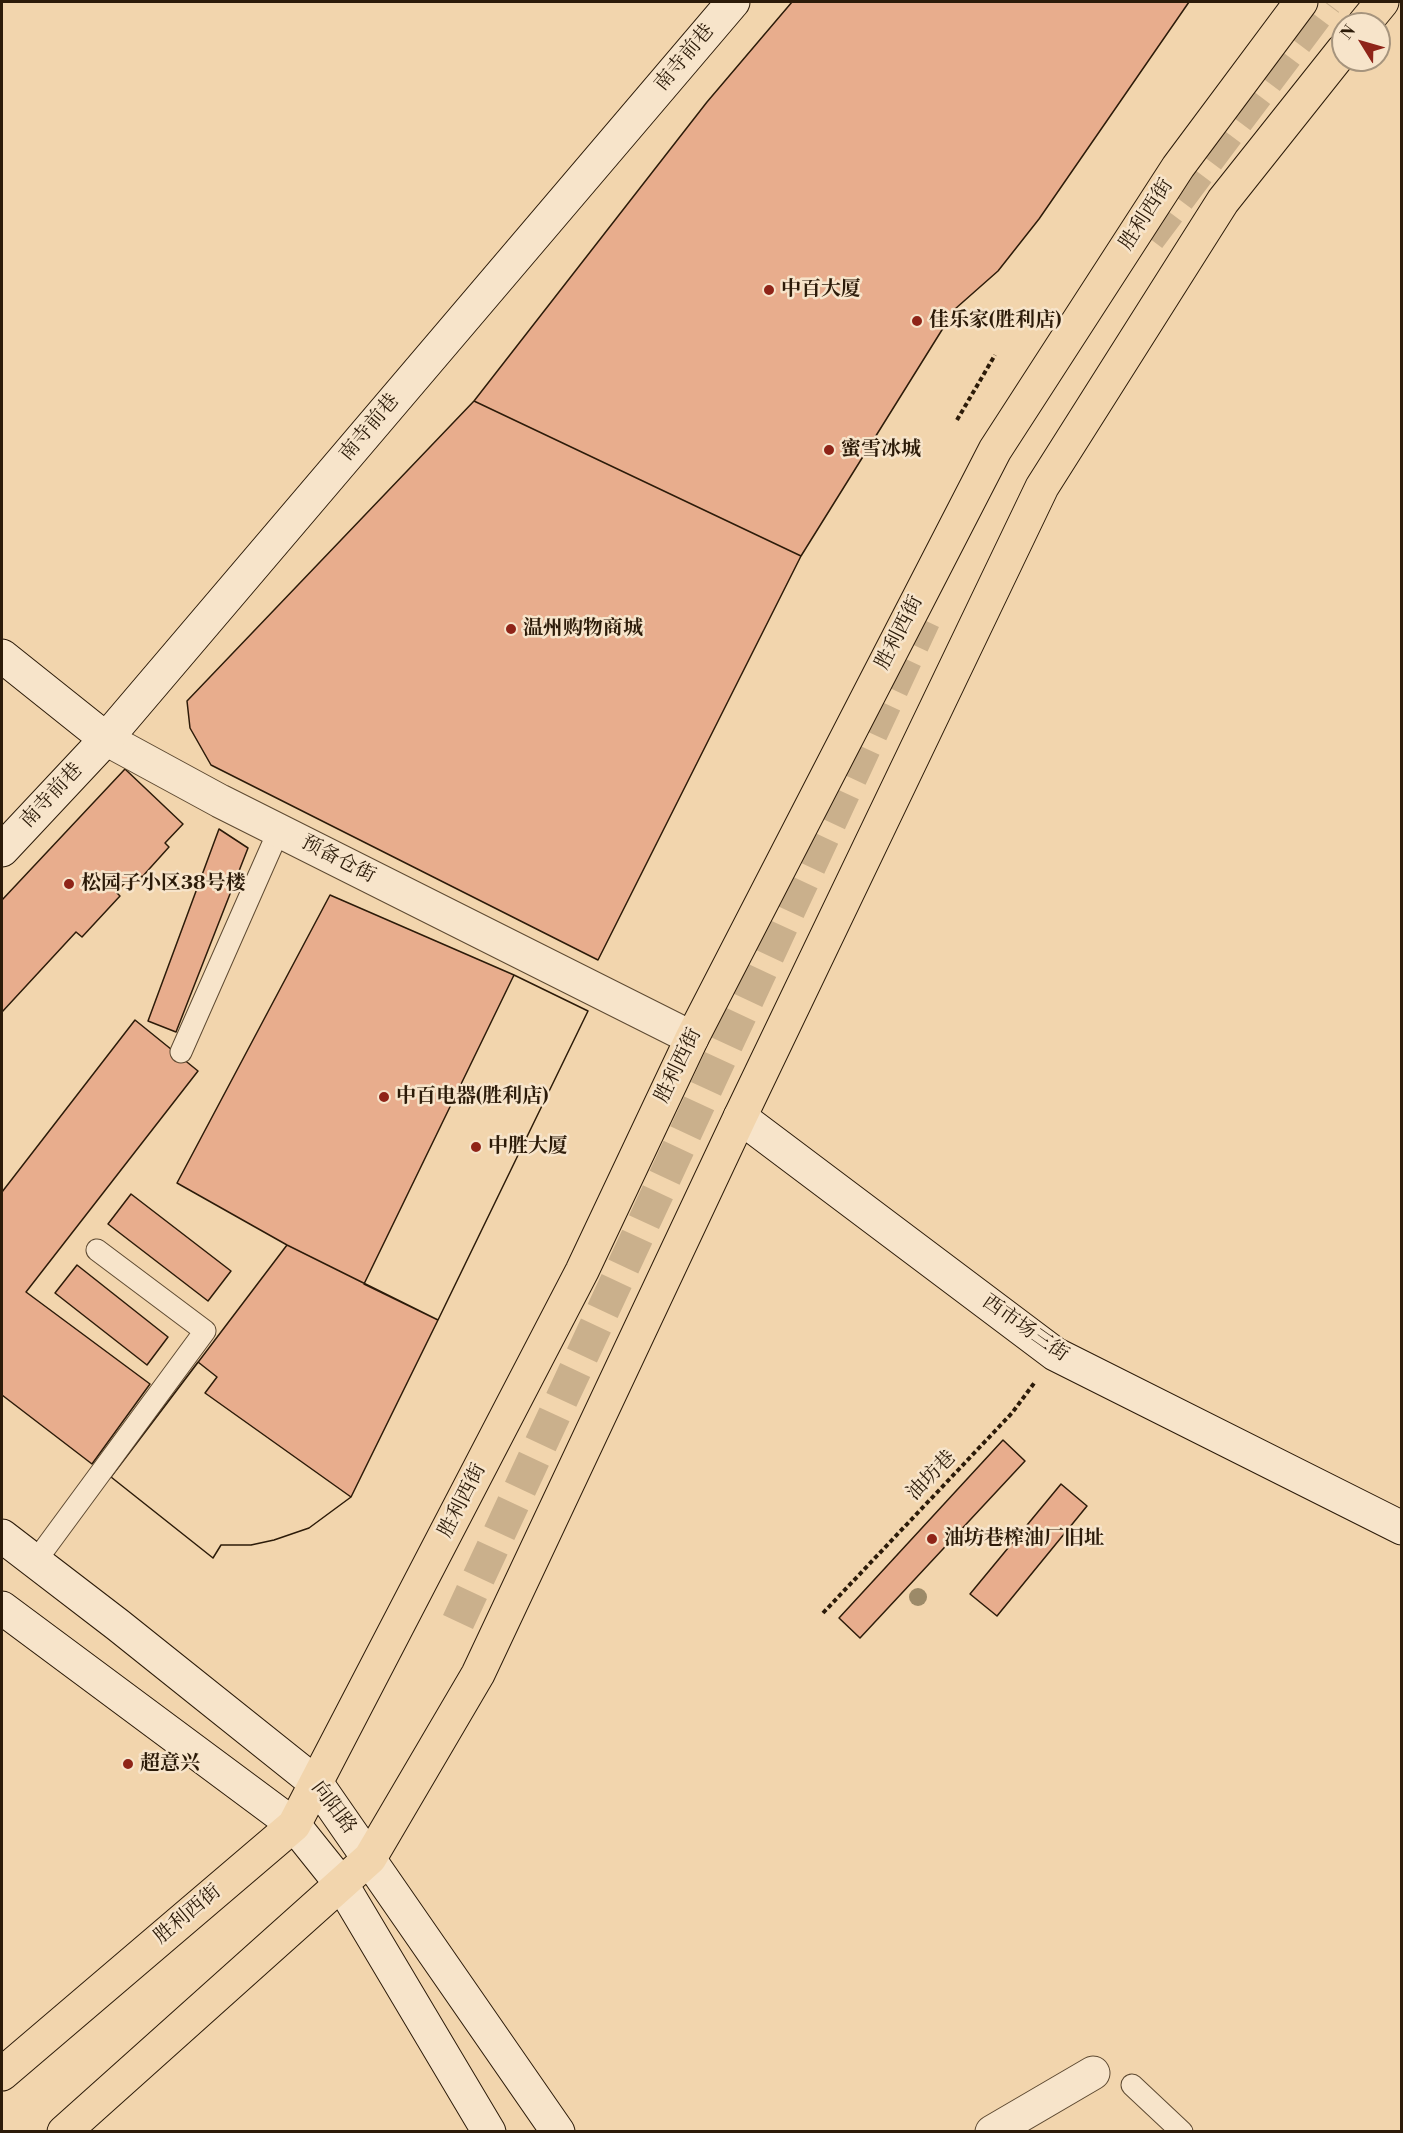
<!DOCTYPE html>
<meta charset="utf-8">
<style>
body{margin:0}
#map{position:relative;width:1403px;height:2133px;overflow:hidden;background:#f2d5ad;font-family:"Libre Bodoni",serif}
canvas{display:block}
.frame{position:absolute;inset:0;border:3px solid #2c1b09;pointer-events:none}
.north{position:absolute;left:1331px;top:12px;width:60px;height:60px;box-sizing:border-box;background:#f7e4ca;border:2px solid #a6947d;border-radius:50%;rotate:307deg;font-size:16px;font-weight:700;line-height:24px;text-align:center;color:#2c1b09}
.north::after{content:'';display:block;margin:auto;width:21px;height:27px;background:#8f2418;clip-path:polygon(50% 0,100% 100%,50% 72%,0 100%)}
</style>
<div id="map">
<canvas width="1403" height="2133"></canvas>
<div class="frame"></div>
<div class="north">N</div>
</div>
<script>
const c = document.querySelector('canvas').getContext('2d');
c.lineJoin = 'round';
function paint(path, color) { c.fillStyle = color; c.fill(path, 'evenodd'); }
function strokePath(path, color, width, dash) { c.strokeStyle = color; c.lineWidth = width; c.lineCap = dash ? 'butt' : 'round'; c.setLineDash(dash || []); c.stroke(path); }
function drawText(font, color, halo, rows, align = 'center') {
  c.font = font + ' "Libre Bodoni","Noto Serif SC",serif'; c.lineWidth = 5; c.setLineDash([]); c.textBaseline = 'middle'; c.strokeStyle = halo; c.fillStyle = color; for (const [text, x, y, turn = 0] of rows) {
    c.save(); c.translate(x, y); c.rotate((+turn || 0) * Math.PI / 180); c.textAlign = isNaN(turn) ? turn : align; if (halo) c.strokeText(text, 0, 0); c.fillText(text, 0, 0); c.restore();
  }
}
const building = new Path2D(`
 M 792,2 L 1189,2 L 1039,219 L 998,271 L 955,309 L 801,556 L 474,401 L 707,102 Z
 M 474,401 L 801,556 L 598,960 L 211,765 L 190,728 L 187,701 Z
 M 125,769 L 183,824 L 165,843 L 169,847 L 142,877 L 136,872 L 116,892 L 120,896 L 82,937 L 76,932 L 2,1012 L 2,900 Z
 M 219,829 L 248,848 L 176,1032 L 148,1021 Z
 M 330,895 L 514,975 L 588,1011 L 438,1320 L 287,1245 L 177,1183 Z
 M 514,975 L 588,1011 L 438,1320 L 364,1284 Z
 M 135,1020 L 198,1071 L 26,1292 L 150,1384 L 92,1464 L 2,1395 L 2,1192 Z
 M 131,1194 L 231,1271 L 208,1301 L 108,1224 Z
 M 287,1245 L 438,1320 L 351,1497 L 309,1528 L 274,1540 L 251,1545 L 221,1545 L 213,1558 L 111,1477 Z
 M 77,1265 L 168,1337 L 147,1365 L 55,1293 Z
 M 198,1362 L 217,1377 L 205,1393 L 351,1497 L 309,1528 L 274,1540 L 251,1545 L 221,1545 L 213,1558 L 111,1477 Z
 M 1003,1440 L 1025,1461 L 860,1638 L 839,1618 Z
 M 1061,1484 L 1087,1506 L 997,1616 L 970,1594 Z`);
paint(building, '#e8ad8d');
strokePath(building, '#2c1b09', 1.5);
strokePath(new Path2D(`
 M 1149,238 L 1326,2
 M 458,1622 L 924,620`), '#cab08c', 33, [33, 16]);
const lane = new Path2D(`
 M 181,1052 L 279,830
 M 35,1562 L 205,1331 L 97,1250
 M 1132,2085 L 1182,2132`);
const street = new Path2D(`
 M 106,739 L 220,801 L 692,1038
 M 992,2132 L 1093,2073`);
const secondary = new Path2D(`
 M 2,656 L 106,739
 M 2,850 L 106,739 L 733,2
 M 740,1117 L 1055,1354 L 1402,1528
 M 2,1536 L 118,1625 L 317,1784 L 558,2132
 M 2,1608 L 294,1825 L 342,1885 L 489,2132`);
const primary = new Path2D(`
 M 1364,24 L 1382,2
 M 2,2074 L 294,1825 L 582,1271 L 692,1038 L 995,450 L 1178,167 L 1301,2
 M 64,2132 L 370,1858 L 478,1674 L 740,1117 L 1042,487 L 1223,201 L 1343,50`);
strokePath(lane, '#5e4a32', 23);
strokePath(street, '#5e4a32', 35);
strokePath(secondary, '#2c1b09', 35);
strokePath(primary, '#2c1b09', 35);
strokePath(new Path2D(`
 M 957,420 L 995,355
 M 823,1613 L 1012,1413 L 1035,1382`), '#2c1b09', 4, [4.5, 3]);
strokePath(lane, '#f7e4ca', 21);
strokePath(street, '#f7e4ca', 33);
strokePath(secondary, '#f7e4ca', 33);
strokePath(primary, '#f2d5ad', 33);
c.fillStyle = '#9c8a68';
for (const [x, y] of [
 [918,1597]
]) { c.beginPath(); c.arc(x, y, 9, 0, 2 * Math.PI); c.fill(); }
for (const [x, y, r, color] of [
 [769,290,6,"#8f2418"],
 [917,321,6,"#8f2418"],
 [829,450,6,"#8f2418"],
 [511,629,6,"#8f2418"],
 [69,884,6,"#8f2418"],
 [384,1097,6,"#8f2418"],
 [476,1147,6,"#8f2418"],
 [932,1539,6,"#8f2418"],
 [128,1764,6,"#8f2418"]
]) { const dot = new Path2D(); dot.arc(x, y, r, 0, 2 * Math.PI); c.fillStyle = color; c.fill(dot); strokePath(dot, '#f7e4ca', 2); }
drawText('20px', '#2c1b09', '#f7e4ca', [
 ["南寺前巷",685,58,-50],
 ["胜利西街",1147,215,-57],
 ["南寺前巷",370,428,-50],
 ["胜利西街",900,633,-63],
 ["南寺前巷",52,796,-47],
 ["预备仓街",338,860,27],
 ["胜利西街",679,1066,-64],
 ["西市场三街",1025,1329,35],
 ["油坊巷",932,1476,-46],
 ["胜利西街",463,1501,-63],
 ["向阳路",333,1808,53],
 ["胜利西街",188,1915,-40]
]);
drawText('bold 20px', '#2c1b09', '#f7e4ca', [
 ["中百大厦",781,290],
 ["佳乐家(胜利店)",929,321],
 ["蜜雪冰城",841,450],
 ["温州购物商城",523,629],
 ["松园子小区38号楼",81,884],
 ["中百电器(胜利店)",396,1097],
 ["中胜大厦",488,1147],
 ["油坊巷榨油厂旧址",944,1539],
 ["超意兴",140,1764]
], 'left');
</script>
